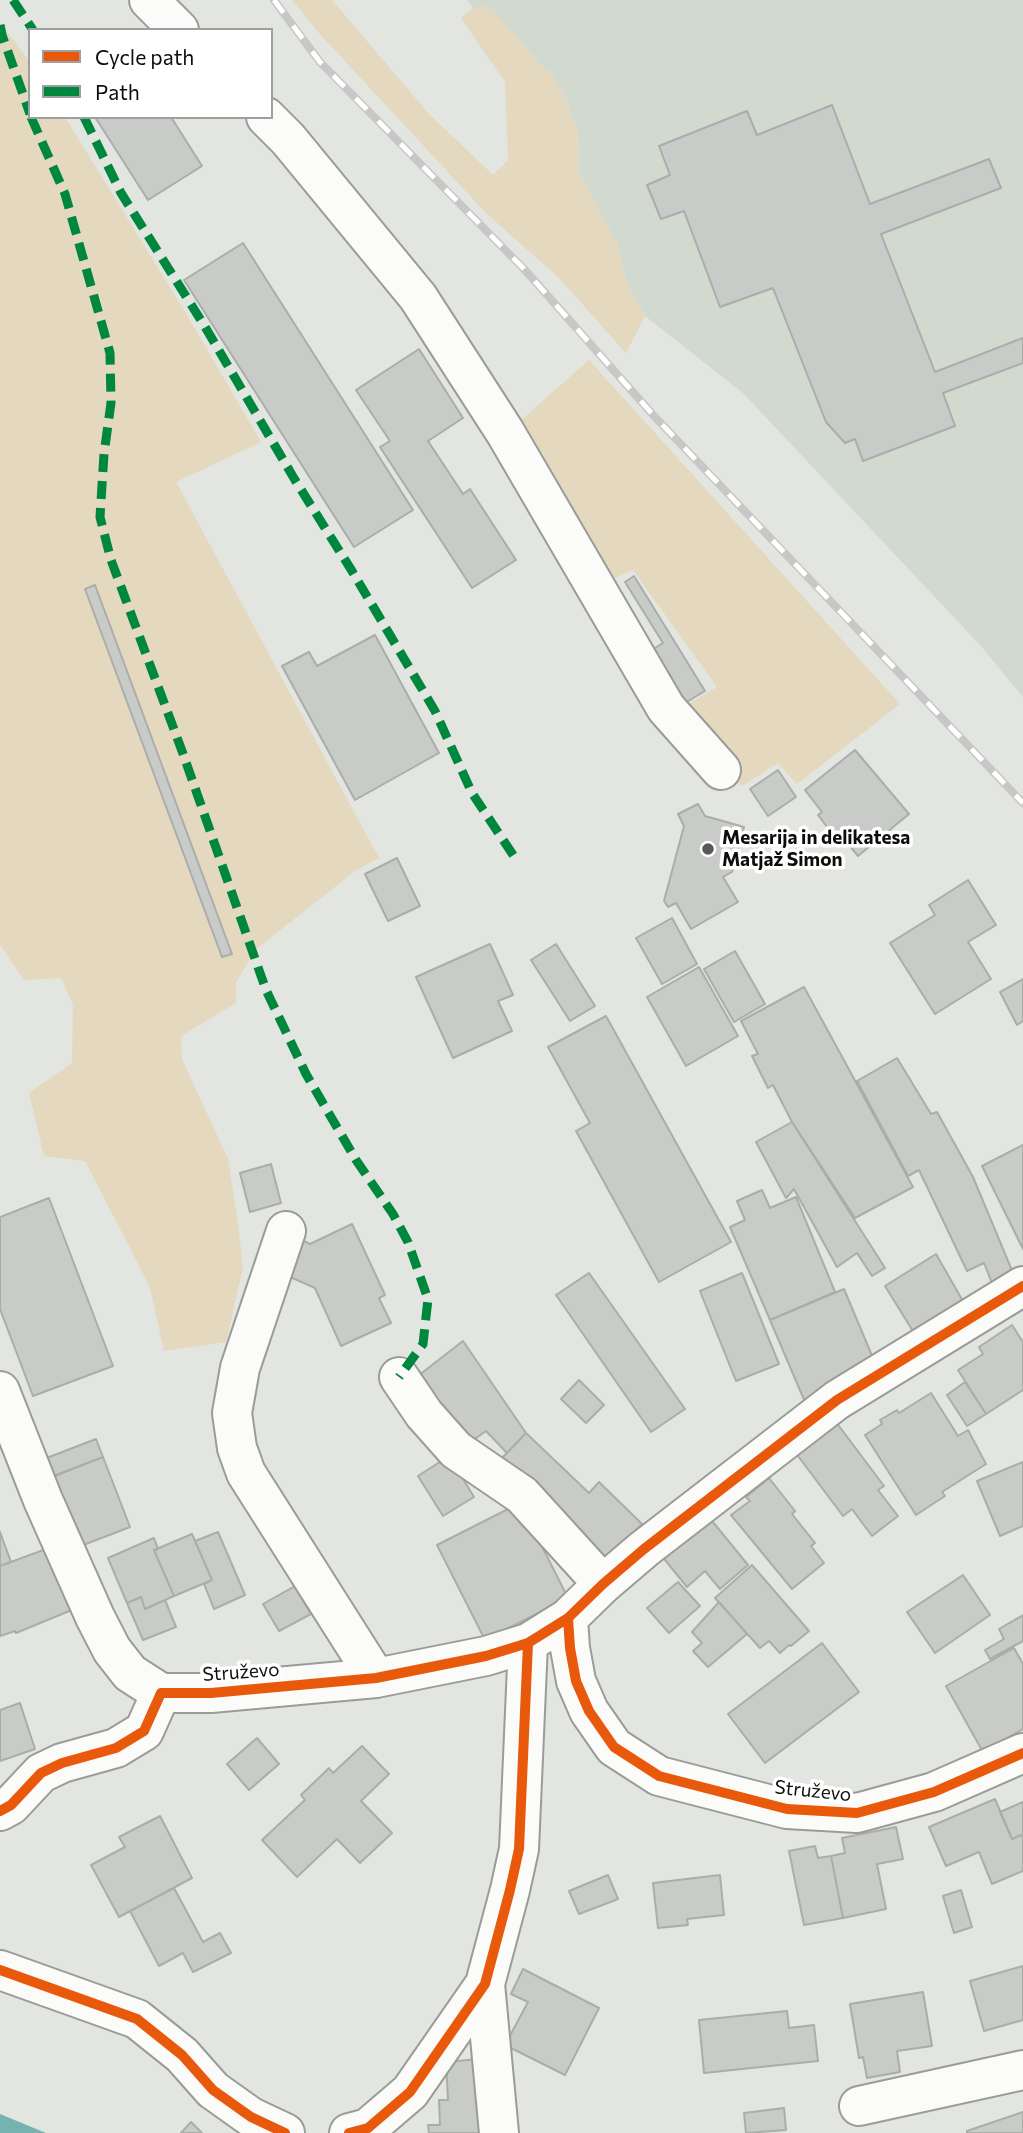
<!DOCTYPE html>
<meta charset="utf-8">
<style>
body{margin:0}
#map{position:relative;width:1023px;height:2133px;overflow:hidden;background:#e2e5e0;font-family:Commissioner,sans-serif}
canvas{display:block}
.legend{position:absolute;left:28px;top:28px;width:245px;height:91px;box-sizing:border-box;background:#fff;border:2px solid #9e9f9e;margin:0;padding:9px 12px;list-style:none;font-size:21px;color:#0d0e0c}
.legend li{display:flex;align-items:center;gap:14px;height:35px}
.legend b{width:35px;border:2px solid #9e9f9e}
</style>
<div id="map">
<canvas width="1023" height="2133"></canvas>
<ul class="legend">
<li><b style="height:9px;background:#e8590c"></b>Cycle path</li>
<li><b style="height:9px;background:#00873e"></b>Path</li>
</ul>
</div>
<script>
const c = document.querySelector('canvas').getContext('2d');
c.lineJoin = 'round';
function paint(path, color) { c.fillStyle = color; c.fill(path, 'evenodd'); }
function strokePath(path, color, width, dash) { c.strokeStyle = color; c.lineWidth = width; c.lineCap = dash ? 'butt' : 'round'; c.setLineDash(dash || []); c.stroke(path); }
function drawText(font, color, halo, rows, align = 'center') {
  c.font = font + ' Commissioner,sans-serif'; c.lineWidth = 7; c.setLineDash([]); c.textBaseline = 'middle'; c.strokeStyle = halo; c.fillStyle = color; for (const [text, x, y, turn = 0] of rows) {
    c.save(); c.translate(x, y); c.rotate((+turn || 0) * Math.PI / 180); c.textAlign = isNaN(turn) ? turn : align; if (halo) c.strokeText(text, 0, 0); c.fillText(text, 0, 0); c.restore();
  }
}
paint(new Path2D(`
 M 467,0 L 1023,0 L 1023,697 L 980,645 L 743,393 L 645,316 L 626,282 L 617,244 L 579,172 L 578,135 L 566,99 L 551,72 L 543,68 L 490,7 L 473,8 Z`), '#d2d9cf');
paint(new Path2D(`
 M 292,0 L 332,0 L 429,114 L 493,175 L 508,160 L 505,82 L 461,18 L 473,8 L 490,7 L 543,68 L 551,72 L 566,99 L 578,135 L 579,173 L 617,244 L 626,282 L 645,316 L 626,353 L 559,278 L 485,212 L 318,32 Z
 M 0,26 L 3,26 L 30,62 L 30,117 L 65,117 L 187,315 L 261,442 L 176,482 L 379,858 L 355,871 L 255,950 L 236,983 L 236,1003 L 181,1036 L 182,1059 L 228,1159 L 238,1223 L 243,1268 L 226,1342 L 164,1351 L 150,1287 L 85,1161 L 44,1156 L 29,1093 L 72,1063 L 73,1005 L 61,978 L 24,980 L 0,945 Z
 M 589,360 L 900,704 L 797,784 L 778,763 L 742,786 L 677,711 L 717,687 L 633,570 L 604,583 L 511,429 Z`), '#e4d8be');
paint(new Path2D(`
 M 0,2114 L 46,2133 L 0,2133 Z`), '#76b2b0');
const building = new Path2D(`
 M 832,105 L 870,204 L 989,159 L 1001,188 L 881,234 L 935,372 L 1023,338 L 1023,363 L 943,393 L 955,426 L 863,461 L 855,439 L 845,443 L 826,422 L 773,288 L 720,307 L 684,211 L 661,219 L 647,185 L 670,175 L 659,146 L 747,111 L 757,135 Z
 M 95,117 L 171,117 L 202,166 L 148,200 Z
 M 243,243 L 413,510 L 354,547 L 184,280 Z
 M 419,349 L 463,418 L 428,441 L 463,494 L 470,489 L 516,560 L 472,588 L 380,447 L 390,441 L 356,390 Z
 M 634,576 L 705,691 L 675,709 L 642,656 L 663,643 L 625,582 Z
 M 95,585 L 232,954 L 222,957 L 85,589 Z
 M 375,635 L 439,753 L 355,800 L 282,666 L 309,652 L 317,666 Z
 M 855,750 L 909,814 L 858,856 L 841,835 L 837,840 L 818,815 L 822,812 L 805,790 Z
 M 778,770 L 796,797 L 768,816 L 750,789 Z
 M 698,804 L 705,816 L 744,827 L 732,872 L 723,877 L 738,902 L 691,929 L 676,903 L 668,907 L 664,901 L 684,826 L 678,814 Z
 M 397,858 L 420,906 L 388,921 L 365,874 Z
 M 968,880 L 996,925 L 968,942 L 991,979 L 935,1014 L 890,943 L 935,915 L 929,905 Z
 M 672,918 L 697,964 L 662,984 L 636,938 Z
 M 490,944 L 513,995 L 498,1001 L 512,1031 L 453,1058 L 416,977 Z
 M 556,944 L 595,1006 L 570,1021 L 531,960 Z
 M 735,951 L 765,1004 L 734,1022 L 704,969 Z
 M 699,967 L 738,1036 L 686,1066 L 647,997 Z
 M 1023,979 L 1023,1021 L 1017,1025 L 1000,992 Z
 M 804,987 L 913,1187 L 855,1218 L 792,1122 L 773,1085 L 768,1088 L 752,1056 L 758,1054 L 741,1021 Z
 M 606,1016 L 731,1242 L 659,1282 L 576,1131 L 590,1123 L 548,1047 Z
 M 897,1058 L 931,1114 L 937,1112 L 973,1177 L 1013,1273 L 992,1283 L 984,1263 L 967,1271 L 919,1170 L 908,1176 L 857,1081 Z
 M 792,1122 L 885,1268 L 872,1276 L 857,1253 L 837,1267 L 794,1189 L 786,1198 L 756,1142 Z
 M 1023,1145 L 1023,1249 L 982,1166 Z
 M 271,1164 L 281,1203 L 250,1212 L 240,1173 Z
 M 762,1190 L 770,1208 L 796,1197 L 835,1292 L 770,1320 L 730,1227 L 745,1220 L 737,1201 Z
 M 49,1198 L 113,1366 L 33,1396 L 0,1309 L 0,1217 Z
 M 352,1224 L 385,1295 L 379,1298 L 391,1323 L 341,1346 L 315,1288 L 279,1272 L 296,1237 L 310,1244 Z
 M 936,1254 L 968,1310 L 919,1341 L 885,1286 Z
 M 589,1273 L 685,1409 L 651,1432 L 556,1295 Z
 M 742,1273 L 779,1364 L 736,1381 L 700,1291 Z
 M 844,1289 L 878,1370 L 805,1402 L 770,1320 Z
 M 1012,1325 L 1023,1342 L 1023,1390 L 986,1414 L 958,1370 L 983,1354 L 979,1347 Z
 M 463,1341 L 526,1433 L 507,1453 L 486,1431 L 462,1448 L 414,1379 Z
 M 579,1380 L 604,1405 L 586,1423 L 561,1399 Z
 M 965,1382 L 986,1414 L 967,1426 L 947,1395 Z
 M 931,1393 L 958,1436 L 968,1430 L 986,1464 L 942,1492 L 945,1496 L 916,1515 L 865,1435 L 882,1424 L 880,1420 L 897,1410 L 899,1413 Z
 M 836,1422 L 884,1486 L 878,1490 L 898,1516 L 872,1536 L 852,1509 L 843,1516 L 795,1452 Z
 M 526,1433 L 589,1493 L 599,1482 L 642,1524 L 603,1563 L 500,1460 Z
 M 96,1439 L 103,1457 L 51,1477 L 44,1459 Z
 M 449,1456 L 474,1497 L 443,1516 L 418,1476 Z
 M 103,1457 L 130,1527 L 73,1549 L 47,1479 Z
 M 1023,1462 L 1023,1526 L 1000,1536 L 977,1481 Z
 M 769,1478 L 795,1511 L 792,1514 L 815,1543 L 811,1546 L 824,1563 L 792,1589 L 731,1515 L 750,1501 L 746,1497 Z
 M 520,1503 L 568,1598 L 485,1640 L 437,1545 Z
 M 708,1516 L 748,1565 L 720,1589 L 705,1571 L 687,1587 L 661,1555 Z
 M 0,1532 L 11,1562 L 0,1566 Z
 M 218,1532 L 245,1595 L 214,1609 L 204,1584 L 212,1580 L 195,1541 Z
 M 192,1534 L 212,1580 L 174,1596 L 154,1550 Z
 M 154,1538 L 158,1549 L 154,1550 L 174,1596 L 145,1609 L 141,1597 L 127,1603 L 108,1558 Z
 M 54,1546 L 79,1607 L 16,1633 L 15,1631 L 0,1636 L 0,1566 Z
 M 752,1565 L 809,1631 L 791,1646 L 789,1645 L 780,1653 L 769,1641 L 760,1648 L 715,1598 Z
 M 963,1575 L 990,1615 L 935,1653 L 907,1612 Z
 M 678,1582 L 700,1606 L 669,1633 L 647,1608 Z
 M 295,1586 L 311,1614 L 279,1631 L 263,1604 Z
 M 141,1597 L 145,1609 L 165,1600 L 176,1627 L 143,1640 L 127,1603 Z
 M 719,1602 L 747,1634 L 708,1667 L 693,1651 L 702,1643 L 692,1632 Z
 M 1023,1615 L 1023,1641 L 990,1659 L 985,1650 L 1004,1639 L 999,1629 Z
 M 822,1643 L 859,1692 L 765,1763 L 728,1714 Z
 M 1014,1648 L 1023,1664 L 1023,1729 L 983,1752 L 946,1686 Z
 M 20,1703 L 35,1749 L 0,1761 L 0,1710 Z
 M 257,1738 L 279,1764 L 249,1790 L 227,1764 Z
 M 362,1746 L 389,1774 L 361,1801 L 392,1833 L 360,1863 L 337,1839 L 297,1877 L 262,1840 L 305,1800 L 301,1795 L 329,1768 L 333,1773 Z
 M 995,1799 L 1012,1839 L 1021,1835 L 1023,1838 L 1023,1871 L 992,1884 L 979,1852 L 946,1866 L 929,1827 Z
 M 1023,1802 L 1023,1838 L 1021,1835 L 1012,1839 L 1000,1812 Z
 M 160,1816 L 192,1878 L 119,1917 L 91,1865 L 125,1847 L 119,1837 Z
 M 896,1827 L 903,1859 L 877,1864 L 886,1909 L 843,1918 L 831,1856 L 845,1853 L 842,1838 Z
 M 815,1846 L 818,1858 L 831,1856 L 843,1918 L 804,1925 L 789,1851 Z
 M 608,1875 L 618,1899 L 579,1914 L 569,1891 Z
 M 720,1875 L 724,1915 L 687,1919 L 688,1925 L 658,1928 L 653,1883 Z
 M 174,1888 L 203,1942 L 220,1933 L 231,1953 L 193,1972 L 183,1953 L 159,1966 L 130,1911 Z
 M 961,1890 L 972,1927 L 954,1933 L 943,1896 Z
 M 1023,1966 L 1023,2020 L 984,2031 L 970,1981 Z
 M 523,1969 L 599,2008 L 565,2075 L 505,2045 L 528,2002 L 511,1994 Z
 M 923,1992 L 932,2046 L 897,2051 L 900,2072 L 867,2078 L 863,2057 L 859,2058 L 850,2004 Z
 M 787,2011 L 789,2028 L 814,2025 L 818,2061 L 704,2073 L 699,2020 Z
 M 479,2059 L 484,2133 L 429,2133 L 428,2125 L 440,2125 L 439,2100 L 448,2100 L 446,2062 Z
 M 784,2108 L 786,2130 L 746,2133 L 744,2113 Z
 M 1023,2112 L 1023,2133 L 967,2133 L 967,2131 Z
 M 191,2122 L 202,2133 L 181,2133 Z`);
paint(building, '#c9cbc9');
strokePath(building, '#aaadaa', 2);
const minor = new Path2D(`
 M 149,0 L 179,30
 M 266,117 L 288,139 L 418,297 L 505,432 L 666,708 L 721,770
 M 286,1231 L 240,1368 L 232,1413 L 237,1448 L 246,1473 L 376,1678
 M 399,1377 L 424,1414 L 456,1450 L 522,1495 L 603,1584
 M 0,1391 L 43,1500 L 95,1617 L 112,1650 L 130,1673 L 161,1693
 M 568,1618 L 570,1648 L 576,1681 L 589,1711 L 614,1747 L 659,1776 L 787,1809 L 857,1813 L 934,1792 L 1023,1753
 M 0,1811 L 11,1805 L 41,1773 L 62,1763 L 116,1748 L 144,1731 L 161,1693 L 211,1693 L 376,1678 L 486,1656 L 528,1643
 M 0,1970 L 137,2019 L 182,2055 L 213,2090 L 251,2117 L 285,2133
 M 485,1984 L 499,2133
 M 859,2106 L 1023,2070
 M 349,2133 L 368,2128 L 410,2092 L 485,1984 L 510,1890 L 519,1849 L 528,1643 L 568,1618 L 603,1584 L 644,1549 L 837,1400 L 1023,1286`);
strokePath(minor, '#9a9c99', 42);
strokePath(minor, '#fbfbfa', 38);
const rail = new Path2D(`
 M 274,0 L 320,62 L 525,270 L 654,416 L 1023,803`);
strokePath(rail, '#c6c7c6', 8);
strokePath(rail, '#fff', 5, [16]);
strokePath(new Path2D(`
 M 13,0 L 33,30
 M 0,25 L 2,35 L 30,114
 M 31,117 L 65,194 L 110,353 L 111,403 L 104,454 L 100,517 L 111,560 L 182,751 L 266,990 L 306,1074 L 356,1160 L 393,1214 L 408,1242 L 428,1299 L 423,1344 L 399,1377
 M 84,117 L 121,193 L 204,325 L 295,480 L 352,571 L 435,711 L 472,793 L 517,861`), '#00873e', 9, [18, 9]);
strokePath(new Path2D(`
 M 568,1618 L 570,1648 L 576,1681 L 589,1711 L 614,1747 L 659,1776 L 787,1809 L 857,1813 L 934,1792 L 1023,1753
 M 0,1811 L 11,1805 L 41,1773 L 62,1763 L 116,1748 L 144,1731 L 161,1693 L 211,1693 L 376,1678 L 486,1656 L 528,1643
 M 0,1970 L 137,2019 L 182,2055 L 213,2090 L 251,2117 L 285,2133
 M 349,2133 L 368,2128 L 410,2092 L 485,1984 L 510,1890 L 519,1849 L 528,1643 L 568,1618 L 603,1584 L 644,1549 L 837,1400 L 1023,1286`), '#e8590c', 10);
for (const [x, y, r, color] of [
 [708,849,7,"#585956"]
]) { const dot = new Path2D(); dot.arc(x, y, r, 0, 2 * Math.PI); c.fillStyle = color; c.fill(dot); strokePath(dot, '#fff', 2.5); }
drawText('bold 19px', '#0d0e0c', '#fff', [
 ["Mesarija in delikatesa",722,838],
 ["Matjaž Simon",722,860]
], 'left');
drawText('19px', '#0d0e0c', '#fff', [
 ["Struževo",241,1672,-4],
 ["Struževo",813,1791,6]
]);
</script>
